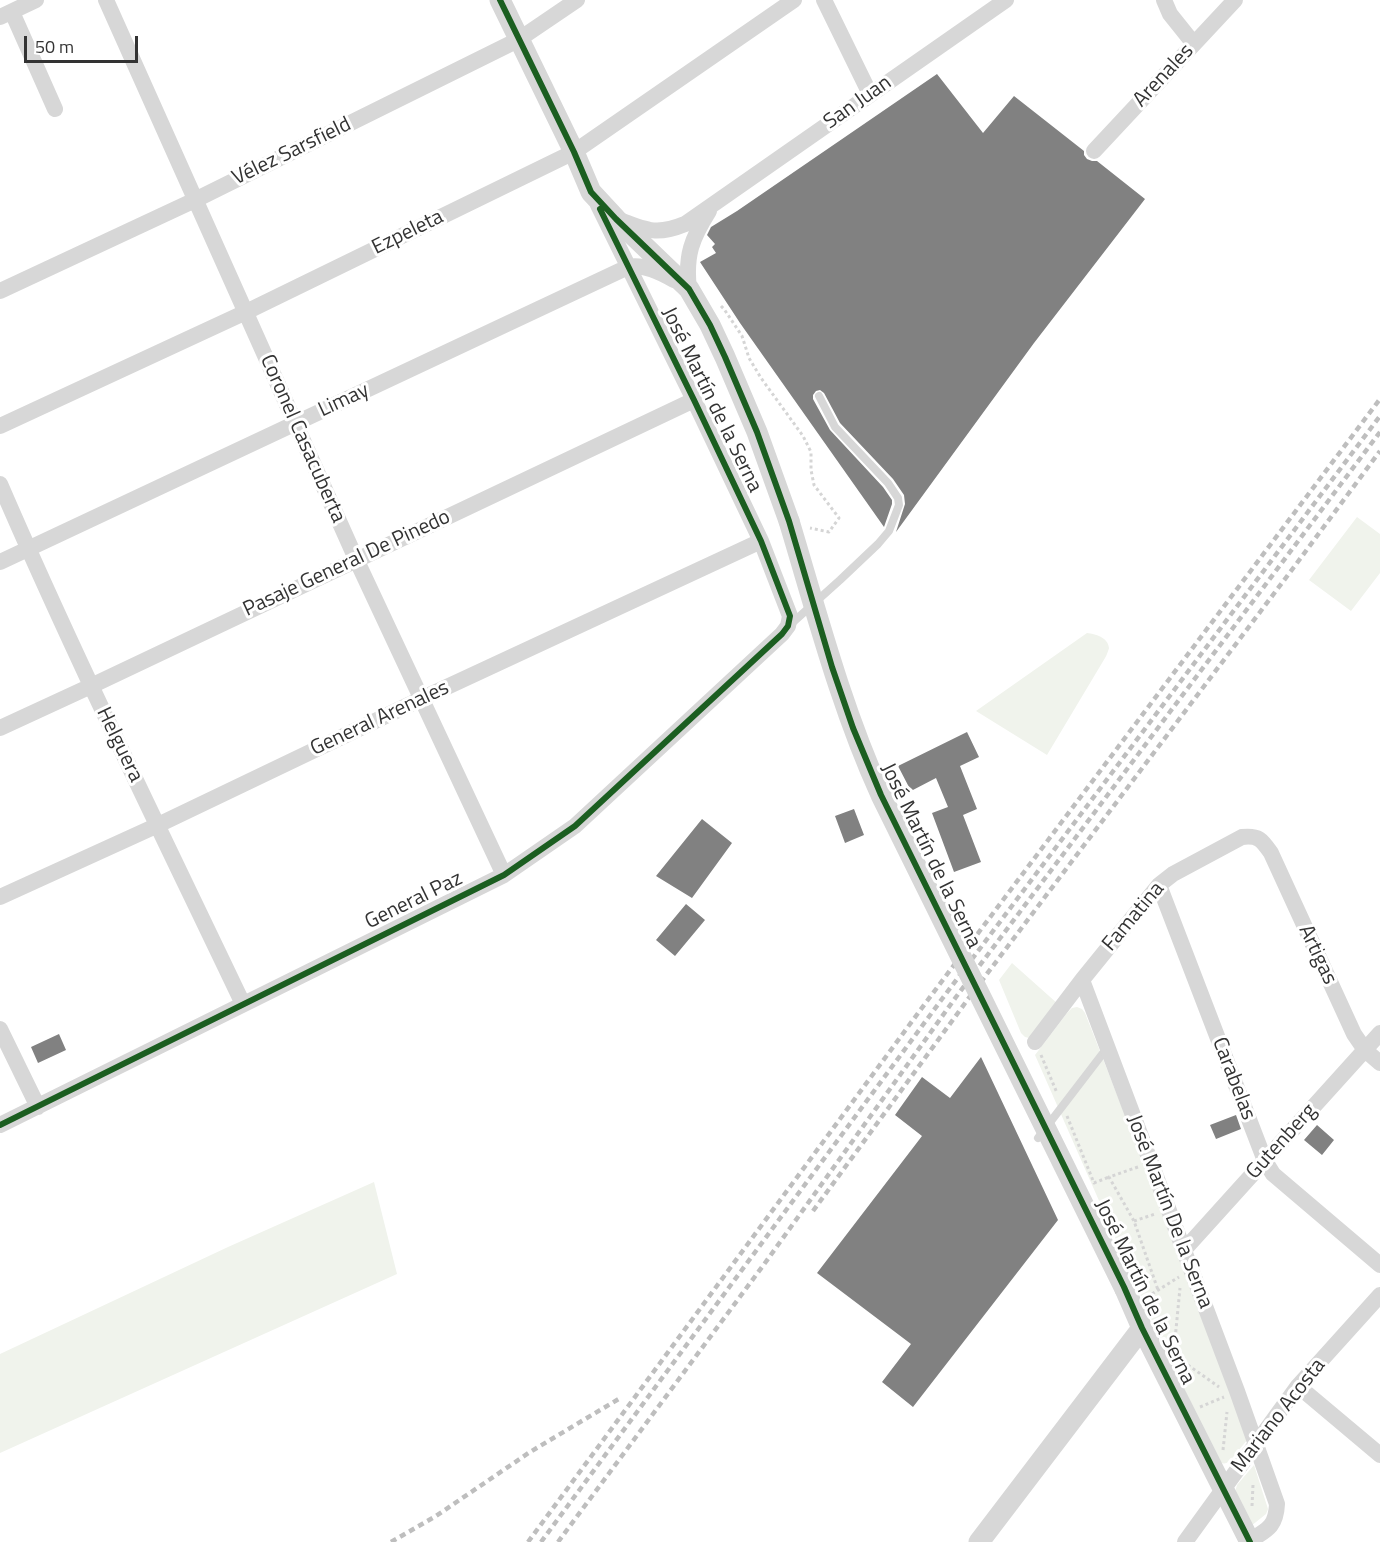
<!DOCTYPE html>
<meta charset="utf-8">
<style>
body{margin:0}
#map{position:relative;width:1380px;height:1542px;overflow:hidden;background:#fff;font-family:"Titillium Web",sans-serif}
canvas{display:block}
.scale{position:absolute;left:24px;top:36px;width:114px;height:27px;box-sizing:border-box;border:3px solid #333;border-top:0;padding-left:8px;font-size:18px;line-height:21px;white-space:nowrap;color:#333;-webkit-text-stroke:4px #fff;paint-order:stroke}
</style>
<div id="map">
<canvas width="1380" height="1542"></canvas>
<div class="scale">50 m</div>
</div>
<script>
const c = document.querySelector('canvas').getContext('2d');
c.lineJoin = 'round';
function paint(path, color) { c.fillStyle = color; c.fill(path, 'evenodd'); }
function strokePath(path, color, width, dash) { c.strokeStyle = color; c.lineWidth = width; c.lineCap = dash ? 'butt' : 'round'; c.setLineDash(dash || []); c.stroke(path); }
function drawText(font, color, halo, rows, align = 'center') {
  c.font = font + ' "Titillium Web",sans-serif'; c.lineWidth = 6; c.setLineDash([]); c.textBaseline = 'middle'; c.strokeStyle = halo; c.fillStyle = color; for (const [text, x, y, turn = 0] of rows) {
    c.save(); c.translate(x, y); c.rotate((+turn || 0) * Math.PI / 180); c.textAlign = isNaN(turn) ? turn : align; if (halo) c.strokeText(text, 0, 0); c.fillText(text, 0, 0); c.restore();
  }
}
paint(new Path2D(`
 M 1357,517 L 1380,534 L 1380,573 L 1351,611 L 1309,580 Z
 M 1087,633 C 1095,634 1108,637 1109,648 C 1109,649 1106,657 1105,658 L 1047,755 L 976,711 Z
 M 1012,963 L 1058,1004 L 1029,1038 L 1025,1037 L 1021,1033 L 999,980 Z
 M 1077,1007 L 1082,1009 L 1085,1013 L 1179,1253 L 1248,1439 L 1229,1462 C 1225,1464 1222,1464 1218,1461 L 1147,1310 L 1035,1055 L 1067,1013 L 1072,1008 Z
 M 374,1182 L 397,1274 L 0,1453 L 0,1354 L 228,1247 Z
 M 1254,1465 L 1268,1509 L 1266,1514 L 1251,1526 L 1235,1492 L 1237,1485 Z`), '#f0f3ec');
paint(new Path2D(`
 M 937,74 L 983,133 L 1014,96 L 1084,151 L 1084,155 L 1087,159 L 1092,161 L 1097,161 L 1145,199 L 1034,343 L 896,532 L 905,504 L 904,495 L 893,479 L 840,423 L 824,393 L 820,390 L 816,391 L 813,395 L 813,399 L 830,430 L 883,487 L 892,500 L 892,504 L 884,527 L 740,323 L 700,262 L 716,253 L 712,247 L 715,244 L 707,235 L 711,227 L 737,211 Z
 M 967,732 L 979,757 L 960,766 L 977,809 L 963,815 L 981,862 L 954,872 L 932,813 L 948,807 L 936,778 L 911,791 L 898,766 Z
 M 854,809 L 864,835 L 845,843 L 835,816 Z
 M 702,819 L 732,843 L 692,898 L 656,876 Z
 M 686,904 L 705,920 L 675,956 L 656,940 Z
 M 59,1034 L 66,1050 L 38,1063 L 31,1047 Z
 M 981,1057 L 1058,1220 L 913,1407 L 882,1382 L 911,1344 L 817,1273 L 922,1136 L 895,1115 L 922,1077 L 950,1098 Z
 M 1236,1115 L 1241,1129 L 1216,1139 L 1210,1125 Z
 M 1317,1125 L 1334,1140 L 1322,1155 L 1304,1140 Z`), '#818181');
strokePath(new Path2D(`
 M 721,306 L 724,309 L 742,336 L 749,358 L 761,378 L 803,436 L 811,452 L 811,470 L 814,485 L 839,518 L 829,532 L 810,528
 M 1041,1055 L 1057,1093
 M 1067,1116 L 1094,1183 L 1109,1177
 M 1138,1167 L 1109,1177 L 1134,1221 L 1158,1290
 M 1134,1221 L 1155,1214
 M 1147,1297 L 1179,1277
 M 1174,1350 L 1180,1288
 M 1178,1358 L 1219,1387
 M 1200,1407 L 1224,1397
 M 1223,1450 L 1227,1412
 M 1252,1506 L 1253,1485`), '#d5d5d5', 3, [3, 3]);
strokePath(new Path2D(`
 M 791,624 L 840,580 L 878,544 L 889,531 L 899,505 L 898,498 L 888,483 L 835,427 L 819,396
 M 1038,1138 L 1107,1048`), '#d7d7d7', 8);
strokePath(new Path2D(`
 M 106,0 L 356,559 L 504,875
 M 824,0 L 870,94
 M 1164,0 L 1170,14 L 1194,44
 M 12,12 L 55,109
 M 0,17 L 36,0
 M 1094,151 L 1235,0
 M 622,221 C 648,231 658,235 685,224 L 1006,0
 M 689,289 C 685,255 692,238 709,211
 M 0,291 L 195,200 L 518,40 L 577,0
 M 0,426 L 246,312 L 574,152 L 794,0
 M 0,484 C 76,660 161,832 243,1004
 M 0,562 L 628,267 C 644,264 660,272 674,280
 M 0,728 L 91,686 L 694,400
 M 1159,885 L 1265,1161 L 1273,1174 L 1380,1265
 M 0,897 L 158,825 L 421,699 L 761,541
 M 1082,980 L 1237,1391 L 1277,1504 C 1276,1527 1267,1530 1249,1541
 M 0,1029 L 38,1107
 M 1035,1042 L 1082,980 L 1159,885 L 1173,874 L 1242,837 C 1259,835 1262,840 1271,853 L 1354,1034 L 1365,1050 L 1380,1063
 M 0,1125 L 504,875 L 575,826 L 782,634 L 788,626 L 790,616 L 761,541 L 694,400 L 598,205
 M 1184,1250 L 1380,1033
 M 1298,1386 L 1380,1455
 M 1185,1542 L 1298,1386 L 1380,1295`), '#d7d7d7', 16);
strokePath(new Path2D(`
 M 500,0 L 574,152 L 591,192 L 616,219 L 689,289 L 710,325 L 725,357 L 757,432 L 789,521
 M 1125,1289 L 1142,1328 L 1250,1542
 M 979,1542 L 1142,1328`), '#d7d7d7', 21);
strokePath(new Path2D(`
 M 813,1211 L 971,995 L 1294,567 L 1380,451
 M 391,1542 L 436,1516 L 530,1452 L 622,1397
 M 528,1542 L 927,1001 L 1380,399
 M 541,1542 L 942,999 L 1380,416
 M 558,1542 L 765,1263 L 956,997 L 1380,432`), '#bebebe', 4.5, [6, 4.5]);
strokePath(new Path2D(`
 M 789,521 C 817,614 841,707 881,795 L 1125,1289`), '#d7d7d7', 21);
strokePath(new Path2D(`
 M 500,0 L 574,152 L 591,192 L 616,219 L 689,289 L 710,325 L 725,357 L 757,432 L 789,521 L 832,667 L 853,728 L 881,795 L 1124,1287 L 1142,1328 L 1250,1542
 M 0,1125 L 504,875 L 575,826 L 782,634 L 788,626 L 790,616 L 761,541 L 694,400 L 600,209`), '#1b5e20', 6);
drawText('21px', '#333', '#fff', [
 ["Arenales",1164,76,-47],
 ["San Juan",858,103,-35],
 ["Vélez Sarsfield",292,152,-26],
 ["Ezpeleta",408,233,-26],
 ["José Martín de la Serna",711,400,64],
 ["Limay",344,401,-25],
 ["Coronel Casacuberta",302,439,66],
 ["Pasaje General De Pinedo",347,564,-25],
 ["General Arenales",380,719,-25],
 ["Helguera",119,745,64],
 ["José Martín de la Serna",930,856,64],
 ["General Paz",414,901,-26],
 ["Famatina",1134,917,-50],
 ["Artigas",1317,955,65],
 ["Carabelas",1233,1079,69],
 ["Gutenberg",1282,1142,-48],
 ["José Martín De la Serna",1169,1212,69],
 ["José Martín de la Serna",1144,1292,64],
 ["Mariano Acosta",1279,1416,-52]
]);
</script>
